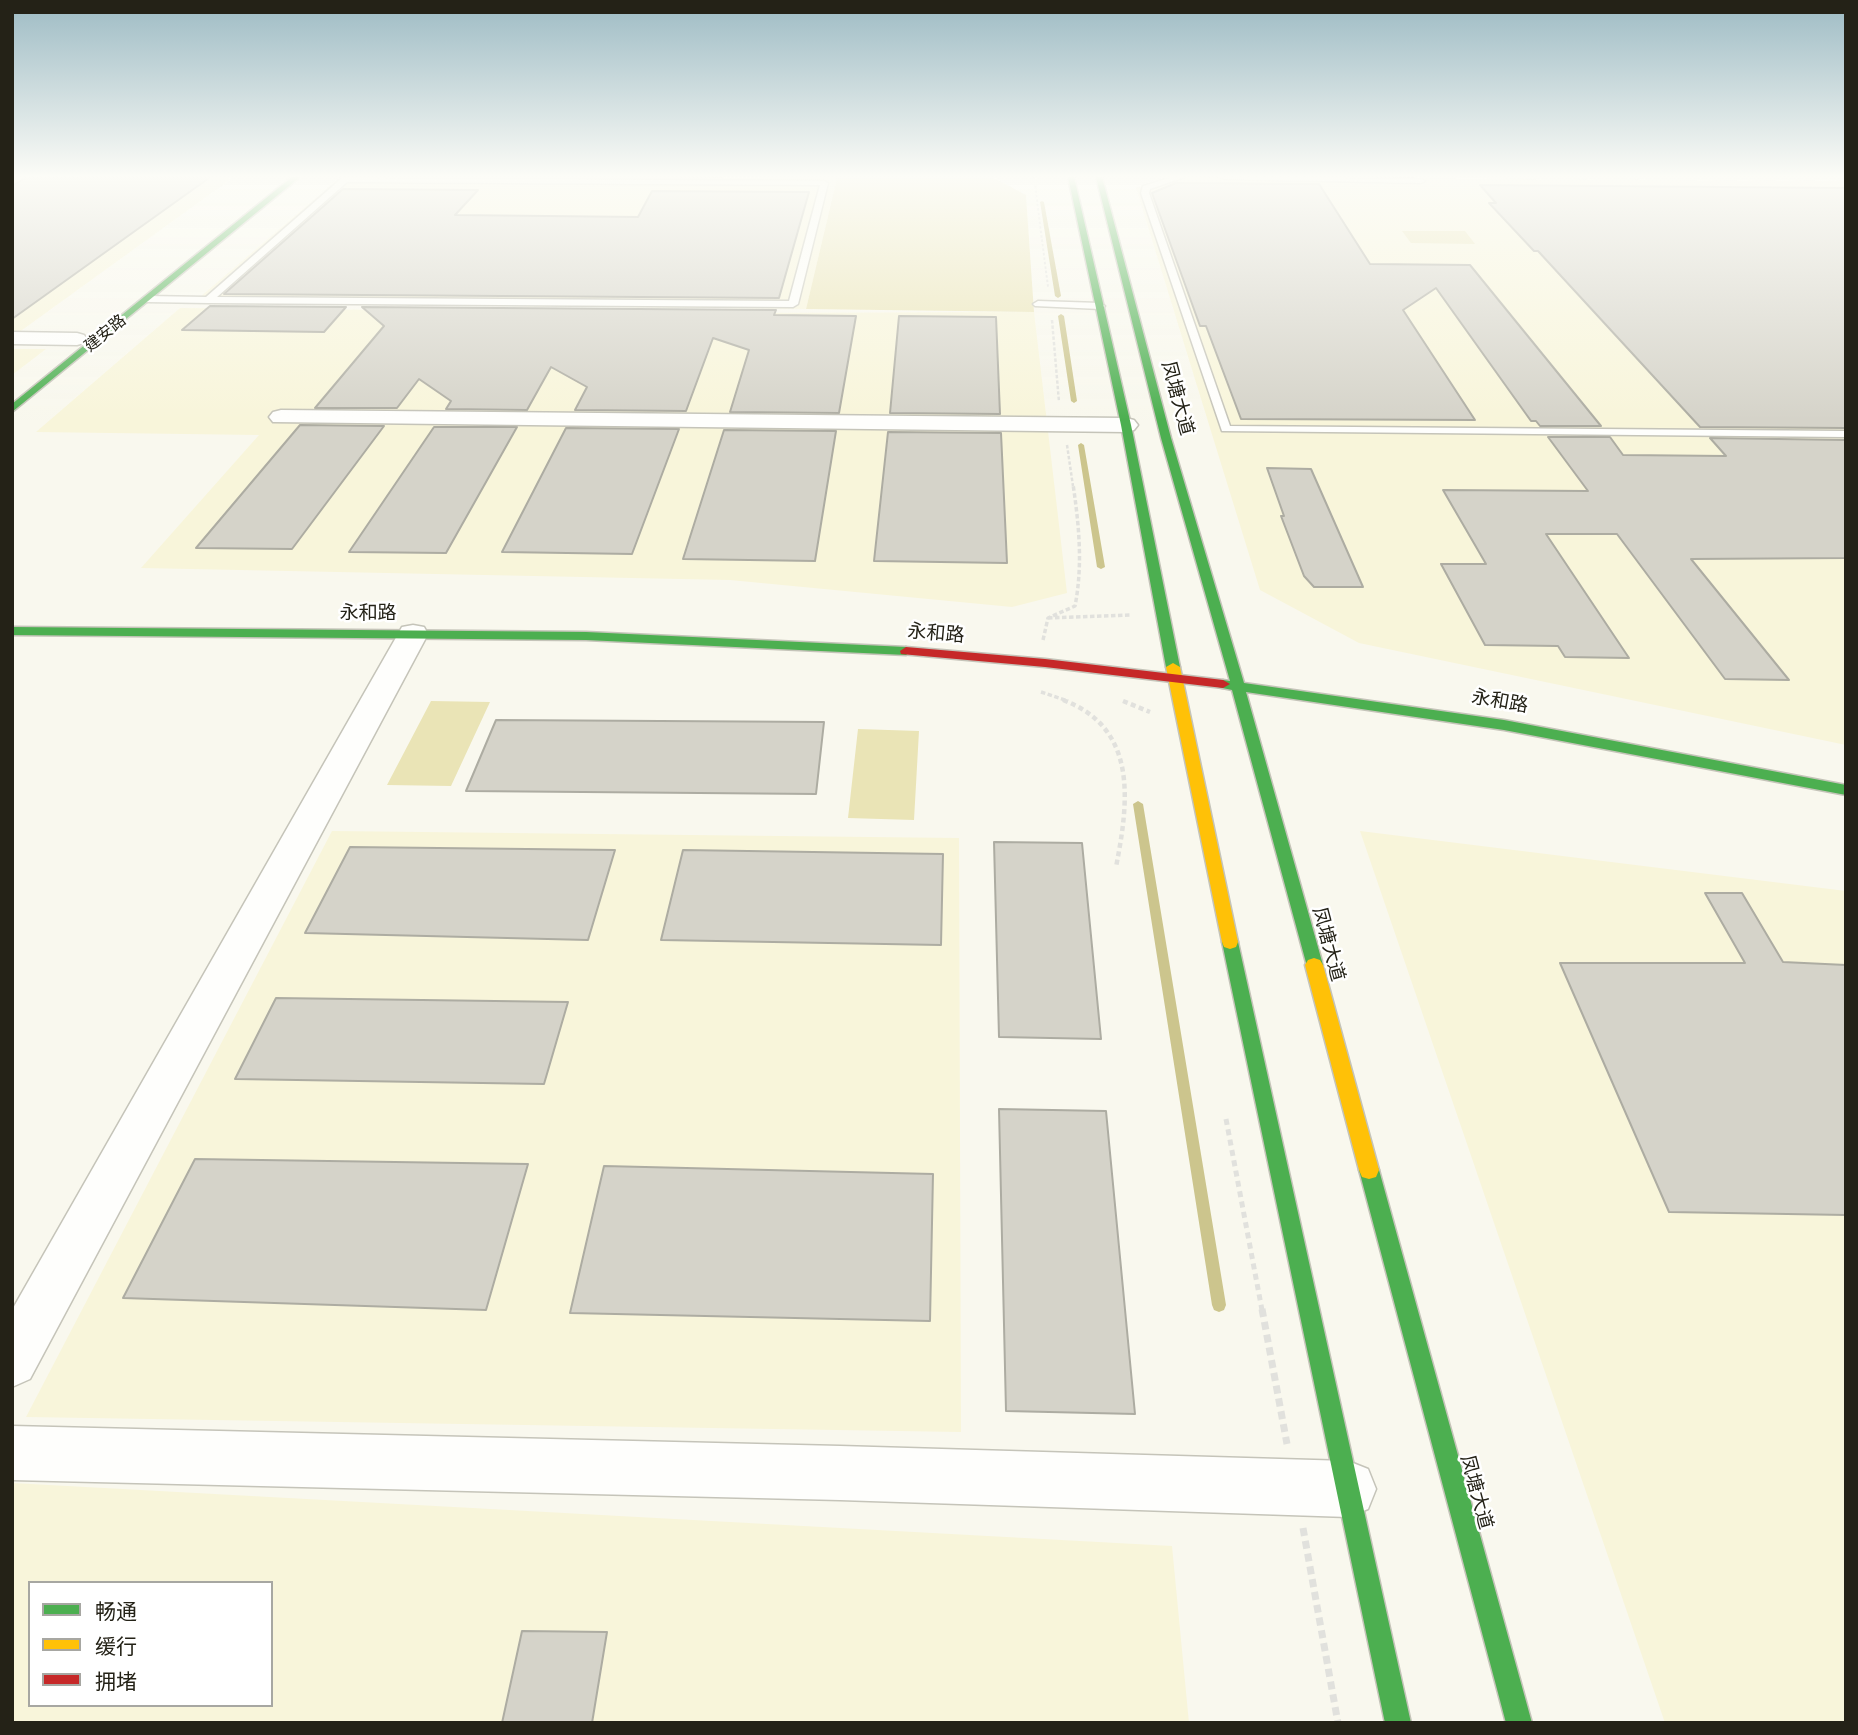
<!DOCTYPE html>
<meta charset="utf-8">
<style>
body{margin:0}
#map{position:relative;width:1858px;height:1735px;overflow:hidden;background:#f9f8ee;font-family:Ubuntu,"Noto Sans SC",sans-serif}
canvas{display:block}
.frame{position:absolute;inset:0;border:14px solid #242217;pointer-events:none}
.legend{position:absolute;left:28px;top:1581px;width:245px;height:126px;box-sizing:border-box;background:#fff;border:2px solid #a7a7a2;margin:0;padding:9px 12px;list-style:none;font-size:21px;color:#242217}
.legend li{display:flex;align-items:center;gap:14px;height:35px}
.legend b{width:35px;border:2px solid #a7a7a2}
</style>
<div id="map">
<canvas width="1858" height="1735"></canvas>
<div class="frame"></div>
<ul class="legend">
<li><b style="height:9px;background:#4caf50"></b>畅通</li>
<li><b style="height:9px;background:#ffc107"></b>缓行</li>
<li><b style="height:9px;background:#c62828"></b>拥堵</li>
</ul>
</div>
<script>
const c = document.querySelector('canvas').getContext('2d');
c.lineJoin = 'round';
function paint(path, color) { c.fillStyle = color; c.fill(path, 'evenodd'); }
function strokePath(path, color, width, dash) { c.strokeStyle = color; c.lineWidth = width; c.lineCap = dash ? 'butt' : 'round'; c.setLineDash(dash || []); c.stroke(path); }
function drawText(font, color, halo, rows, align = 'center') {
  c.font = font + ' Ubuntu,"Noto Sans SC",sans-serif'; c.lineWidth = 5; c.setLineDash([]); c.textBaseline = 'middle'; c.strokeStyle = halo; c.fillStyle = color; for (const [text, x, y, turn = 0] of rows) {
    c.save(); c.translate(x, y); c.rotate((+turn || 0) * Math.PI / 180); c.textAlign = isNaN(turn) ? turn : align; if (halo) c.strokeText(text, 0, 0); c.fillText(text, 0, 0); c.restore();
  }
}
paint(new Path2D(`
 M 12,177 L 227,177 L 231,179 L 18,333 L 12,333 Z
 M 340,177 L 635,177 L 837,178 L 806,309 L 193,303 Z
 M 1173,177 L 1846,181 L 1846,745 L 1359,643 L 1260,590 L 1136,188 Z
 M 180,308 L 716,313 L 1034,312 L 1067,593 L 1012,607 L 730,580 L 141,568 L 259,435 L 36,432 Z
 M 12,349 L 46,349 L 12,375 Z
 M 332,831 L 959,838 L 961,1432 L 26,1417 Z
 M 1360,831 L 1846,891 L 1846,1723 L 1665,1723 Z
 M 12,1483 L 1172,1546 L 1189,1723 L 12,1723 ZM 30,1583 L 271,1583 L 271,1705 L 30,1705 Z`), '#f8f5da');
paint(new Path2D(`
 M 837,178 L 994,178 L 1026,195 L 1034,312 L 806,309 Z
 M 1402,231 L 1465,231 L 1475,244 L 1411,243 Z
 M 431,701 L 490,702 L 451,786 L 387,785 Z
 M 858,729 L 919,731 L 914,820 L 848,818 Z`), '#eae4b6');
paint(new Path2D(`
 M 1042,201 L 1044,202 L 1061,296 L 1058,298 L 1055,296 L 1040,202 Z
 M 1061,314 L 1064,316 L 1077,401 L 1074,403 L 1071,401 L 1058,316 Z
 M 1081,443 L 1084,445 L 1105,567 L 1101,569 L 1097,567 L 1078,445 Z
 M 1138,801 L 1143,804 L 1226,1305 L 1224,1310 L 1219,1312 L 1214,1310 L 1212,1305 L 1133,804 Z`), '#ccc58d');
const building = new Path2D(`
 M 27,177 L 209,178 L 12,319 L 12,186 Z
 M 1176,183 L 1319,184 L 1370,264 L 1470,265 L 1601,426 L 1540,426 L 1536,421 L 1531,421 L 1436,288 L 1403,310 L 1475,420 L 1241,419 L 1206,326 L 1200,326 L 1152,193 Z
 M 1480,185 L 1846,188 L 1846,428 L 1700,427 L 1538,251 L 1534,251 L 1489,203 L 1496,203 Z
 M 343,189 L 478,190 L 455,215 L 638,217 L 652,191 L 809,192 L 779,298 L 224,294 Z
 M 210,306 L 346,307 L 324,332 L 182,330 Z
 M 362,307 L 776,310 L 774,315 L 856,316 L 839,413 L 730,412 L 749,350 L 713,338 L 686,411 L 575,410 L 587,387 L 551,367 L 527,410 L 446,409 L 451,401 L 419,379 L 397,408 L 315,408 L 384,326 Z
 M 899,316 L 996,317 L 1000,414 L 890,413 Z
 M 300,425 L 384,426 L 292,549 L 196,548 Z
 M 434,427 L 517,427 L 446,553 L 349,552 Z
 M 566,428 L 679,429 L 632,554 L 502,552 Z
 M 724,430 L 836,431 L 815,561 L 683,559 Z
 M 888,432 L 1001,433 L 1007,563 L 874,561 Z
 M 1548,437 L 1610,437 L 1623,455 L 1726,456 L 1710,438 L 1846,440 L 1846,558 L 1691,559 L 1789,680 L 1725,679 L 1617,534 L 1546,534 L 1629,658 L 1565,657 L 1558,646 L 1485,645 L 1441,564 L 1486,564 L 1443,490 L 1588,491 Z
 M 1267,468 L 1311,469 L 1363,587 L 1314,587 L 1304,576 L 1281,516 L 1284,516 Z
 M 496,720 L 824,722 L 816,794 L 466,791 Z
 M 994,842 L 1082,843 L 1101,1039 L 999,1037 Z
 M 350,847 L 615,850 L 588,940 L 305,933 Z
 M 683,850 L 943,854 L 941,945 L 661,940 Z
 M 1705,893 L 1742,893 L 1783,962 L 1846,965 L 1846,1215 L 1669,1212 L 1560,963 L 1745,963 Z
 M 276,998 L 568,1002 L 544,1084 L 235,1079 Z
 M 999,1109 L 1106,1111 L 1135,1414 L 1006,1411 Z
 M 195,1159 L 528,1164 L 486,1310 L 123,1298 Z
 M 604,1166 L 933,1174 L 930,1321 L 570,1313 Z
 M 522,1631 L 607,1632 L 592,1723 L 502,1723 Z`);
paint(building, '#d5d3c9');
strokePath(building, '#adaca2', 2);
const lane = new Path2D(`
 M 1173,177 L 1185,177 L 1150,189 L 1149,193 L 1230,426 L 1846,431 L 1846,437 L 1222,431 L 1141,193 L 1143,186 Z
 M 1220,177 L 1421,179 L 1425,181 L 1421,183 L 1224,179 Z
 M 342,178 L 824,181 L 828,183 L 798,304 L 793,307 L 208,303 L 147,302 L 142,299 L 147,296 L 206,297 ZM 347,182 L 820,185 L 789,301 L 217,297 Z
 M 1038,301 L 1100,303 L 1105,306 L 1100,309 L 1035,306 L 1033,304 Z`);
const street = new Path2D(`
 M 12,332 L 77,333 L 84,335 L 87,339 L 84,343 L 77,345 L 12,344 Z
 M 281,410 L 1126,418 L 1134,420 L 1138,425 L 1134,430 L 1126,432 L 273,422 L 269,417 L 273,412 Z
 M 413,625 L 424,627 L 428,634 L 30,1379 L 12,1387 L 12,1310 L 398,634 L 402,627 Z
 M 12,1426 L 840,1446 L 1348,1461 L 1368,1469 L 1376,1489 L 1368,1509 L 1348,1517 L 840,1500 L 12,1480 Z`);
const fast = new Path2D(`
 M 292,177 L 300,177 L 12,412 L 12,404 Z
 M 1068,177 L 1074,177 L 1131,425 L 1180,667 L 1173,671 L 1166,667 L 1121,425 Z
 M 1096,177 L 1102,177 L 1171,438 L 1244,683 L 1504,720 L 1846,785 L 1846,795 L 1504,730 L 1246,692 L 1323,965 L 1320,970 L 1314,972 L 1308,970 L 1232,690 L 1218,687 L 1216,684 L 1223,680 L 1230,681 L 1161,438 Z
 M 12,627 L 586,632 L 906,647 L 912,651 L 906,655 L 586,640 L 12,635 Z
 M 1230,935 L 1236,937 L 1238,942 L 1411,1723 L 1385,1723 L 1222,942 L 1224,937 Z
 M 1369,1161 L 1376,1163 L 1379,1170 L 1532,1723 L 1506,1723 L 1359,1170 L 1362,1163 Z`);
const slow = new Path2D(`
 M 1173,663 L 1180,667 L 1238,942 L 1236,947 L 1230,949 L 1224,947 L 1222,942 L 1166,667 Z
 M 1314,958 L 1320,960 L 1323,965 L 1379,1170 L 1376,1177 L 1369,1179 L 1362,1177 L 1359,1170 L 1305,965 L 1308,960 Z`);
const jam = new Path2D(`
 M 906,647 L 1045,659 L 1223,680 L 1230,684 L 1223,688 L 1045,667 L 901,654 L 900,651 Z`);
strokePath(lane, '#c5c4b9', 3);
strokePath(street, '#c5c4b9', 3);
strokePath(fast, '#c5c4b9', 3);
strokePath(slow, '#c5c4b9', 3);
strokePath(jam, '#c5c4b9', 3);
strokePath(new Path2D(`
 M 1034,177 L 1048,287`), '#e1e1dd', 2, [2.5, 2]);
strokePath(new Path2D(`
 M 1052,320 L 1059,402
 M 1067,445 L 1073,486`), '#e1e1dd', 2.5, [3.5, 2]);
strokePath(new Path2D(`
 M 1048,618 L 1131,615
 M 1043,640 L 1048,618 L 1075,606 C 1083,565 1079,525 1073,484
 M 1041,692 L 1068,701`), '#e1e1dd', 3.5, [4.5, 2.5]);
strokePath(new Path2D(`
 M 1063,700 C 1138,728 1129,801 1116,867
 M 1123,701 L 1150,712`), '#e1e1dd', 4.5, [5, 3.5]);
strokePath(new Path2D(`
 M 1226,1119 L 1262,1310`), '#e1e1dd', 5, [6, 4.5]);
strokePath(new Path2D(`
 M 1262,1309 L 1287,1444
 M 1303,1528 L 1338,1723`), '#e1e1dd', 7, [8, 5]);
paint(lane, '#fefefc');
paint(street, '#fefefc');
paint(fast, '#4caf50');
paint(slow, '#ffc107');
paint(jam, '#c62828');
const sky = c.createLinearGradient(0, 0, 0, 420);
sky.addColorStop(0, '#9dbbc4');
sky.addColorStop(0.42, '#fcfcf7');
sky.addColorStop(1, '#fcfcf700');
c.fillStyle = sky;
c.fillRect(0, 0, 1858, 420);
drawText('16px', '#242217', '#fff', [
 ["建安路",105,333,-39]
]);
drawText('19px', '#242217', '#fff', [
 ["凤塘大道",1178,398,75],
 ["永和路",368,613],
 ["永和路",936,633,5],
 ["永和路",1500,701,10],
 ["凤塘大道",1329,944,75],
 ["凤塘大道",1477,1492,75]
]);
</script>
